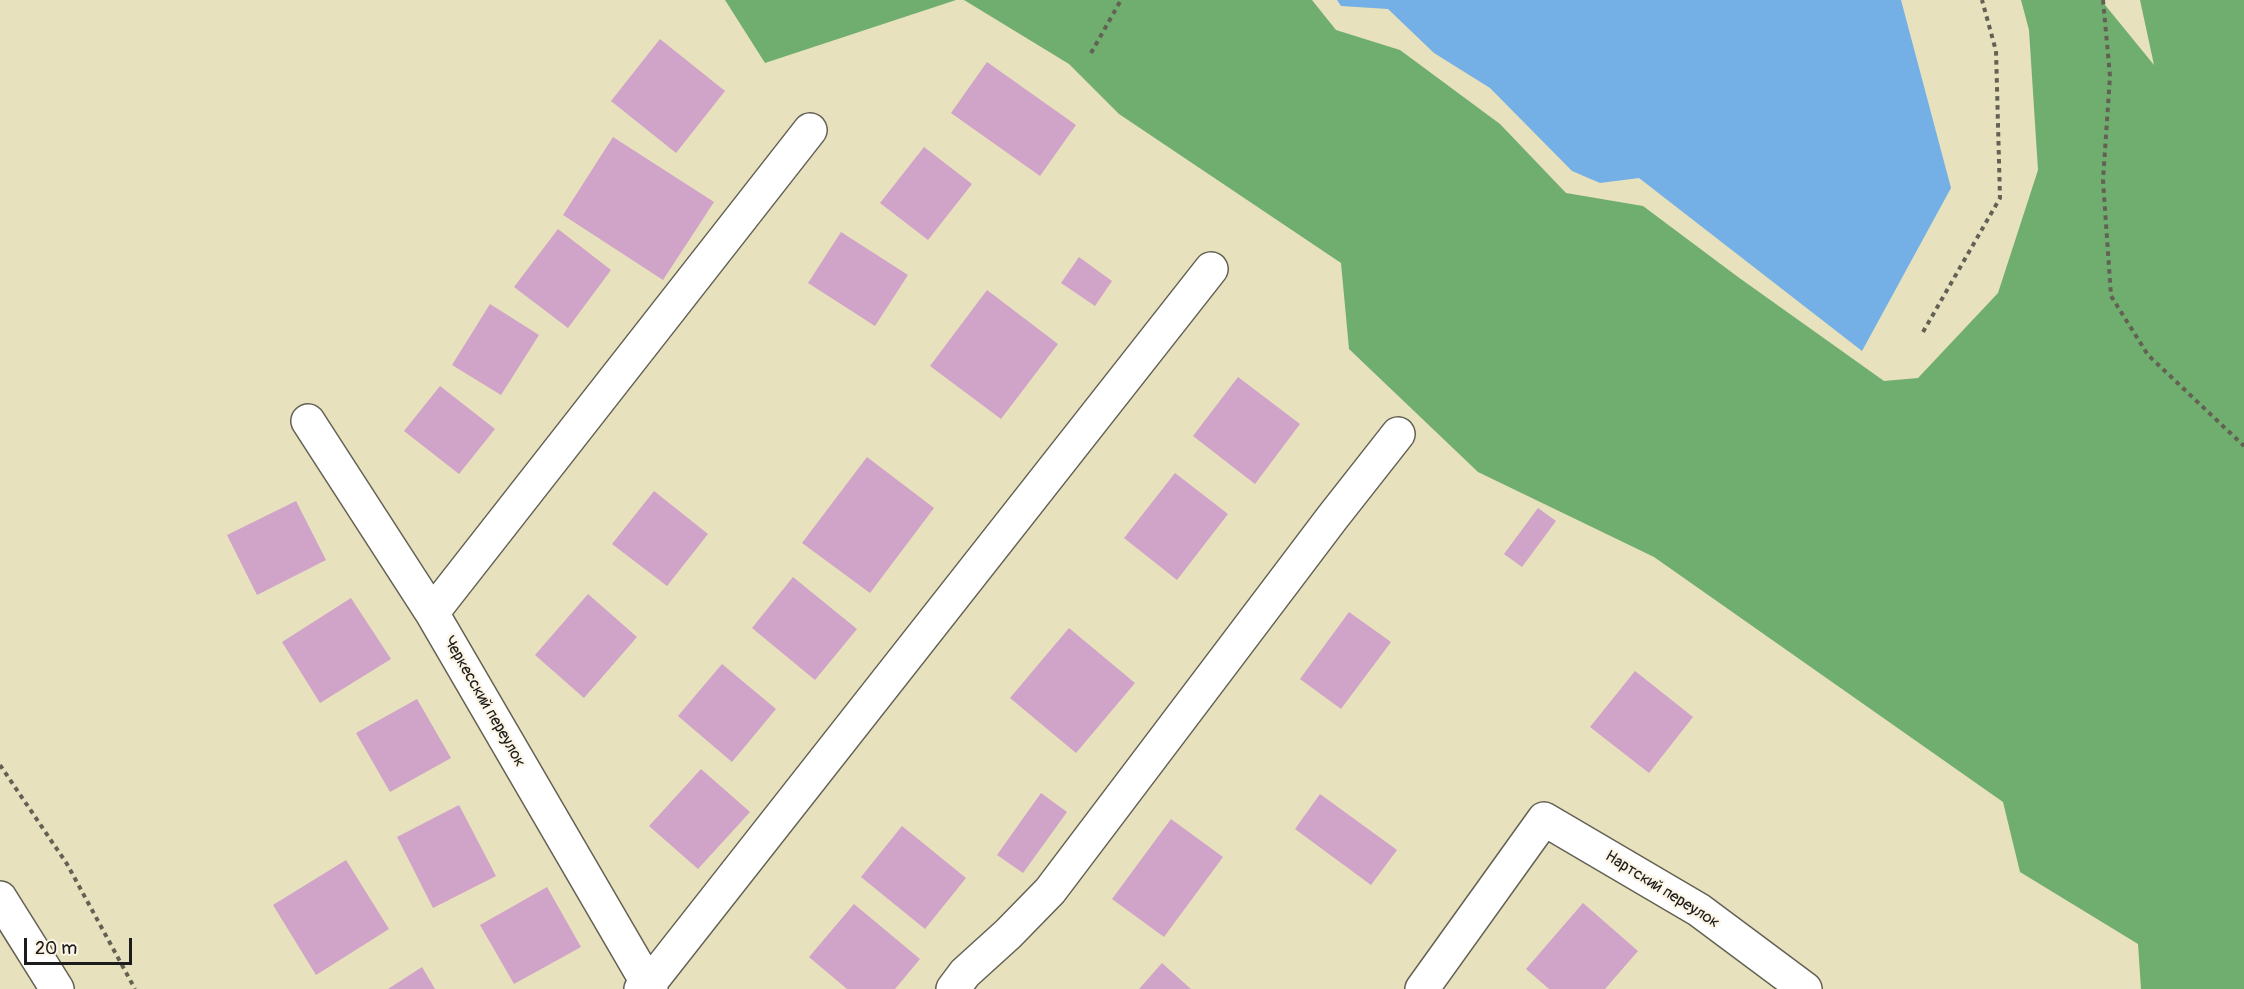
<!DOCTYPE html>
<meta charset="utf-8">
<style>
body{margin:0}
#map{position:relative;width:2244px;height:989px;overflow:hidden;background:#e8e1bd;font-family:Pangolin,sans-serif}
canvas{display:block}
.scale{position:absolute;left:24px;top:938px;width:108px;height:27px;box-sizing:border-box;border:3px solid #1c1c1c;border-top:0;padding-left:8px;font-size:18px;line-height:21px;white-space:nowrap;color:#1c1c1c;-webkit-text-stroke:4px #fcf5e5;paint-order:stroke}
</style>
<div id="map">
<canvas width="2244" height="989"></canvas>
<div class="scale">20 m</div>
</div>
<script>
const c = document.querySelector('canvas').getContext('2d');
c.lineJoin = 'round';
function paint(path, color) { c.fillStyle = color; c.fill(path, 'evenodd'); }
function strokePath(path, color, width, dash) { c.strokeStyle = color; c.lineWidth = width; c.lineCap = dash ? 'butt' : 'round'; c.setLineDash(dash || []); c.stroke(path); }
function drawText(font, color, halo, rows, align = 'center') {
  c.font = font + ' Pangolin,sans-serif'; c.lineWidth = 4.5; c.setLineDash([]); c.textBaseline = 'middle'; c.strokeStyle = halo; c.fillStyle = color; for (const [text, x, y, turn = 0] of rows) {
    c.save(); c.translate(x, y); c.rotate((+turn || 0) * Math.PI / 180); c.textAlign = isNaN(turn) ? turn : align; if (halo) c.strokeText(text, 0, 0); c.fillText(text, 0, 0); c.restore();
  }
}
paint(new Path2D(`
 M 725,0 L 956,0 L 765,63 Z
 M 964,0 L 1312,0 L 1336,30 L 1400,50 L 1500,124 L 1566,193 L 1643,206 L 1738,277 L 1884,381 L 1918,378 L 1998,293 L 2038,170 L 2029,30 L 2021,0 L 2101,0 L 2154,65 L 2140,0 L 2244,0 L 2244,989 L 2141,989 L 2138,944 L 2020,872 L 2003,802 L 1654,557 L 1478,472 L 1349,349 L 1341,263 L 1119,114 L 1069,64 Z`), '#6fae6f');
paint(new Path2D(`
 M 1337,0 L 1901,0 L 1951,188 L 1862,351 L 1639,178 L 1600,183 L 1572,171 L 1490,88 L 1434,53 L 1388,9 L 1341,6 Z`), '#74b0e6');
paint(new Path2D(`
 M 660,39 L 725,91 L 676,153 L 611,101 Z
 M 987,62 L 1076,125 L 1040,176 L 951,113 Z
 M 613,137 L 714,202 L 663,280 L 563,215 Z
 M 924,147 L 972,184 L 928,240 L 880,203 Z
 M 558,229 L 611,270 L 568,328 L 514,287 Z
 M 841,232 L 908,275 L 875,326 L 808,283 Z
 M 1079,257 L 1112,281 L 1095,306 L 1061,283 Z
 M 987,290 L 1058,344 L 1001,419 L 930,366 Z
 M 490,304 L 539,335 L 501,395 L 452,365 Z
 M 1238,377 L 1300,424 L 1255,484 L 1193,436 Z
 M 440,386 L 495,429 L 459,474 L 404,431 Z
 M 867,457 L 934,508 L 870,593 L 802,543 Z
 M 1175,473 L 1228,514 L 1177,580 L 1124,538 Z
 M 654,491 L 708,534 L 667,586 L 612,544 Z
 M 296,501 L 326,560 L 257,595 L 227,535 Z
 M 1538,508 L 1556,521 L 1522,567 L 1504,554 Z
 M 793,577 L 857,629 L 815,680 L 752,628 Z
 M 588,594 L 637,637 L 584,698 L 535,655 Z
 M 351,598 L 391,659 L 320,703 L 282,642 Z
 M 1349,612 L 1391,642 L 1341,709 L 1300,679 Z
 M 1069,628 L 1135,683 L 1076,753 L 1010,698 Z
 M 722,664 L 776,709 L 732,762 L 678,716 Z
 M 1635,671 L 1693,717 L 1649,773 L 1590,727 Z
 M 417,699 L 451,758 L 390,792 L 356,733 Z
 M 701,769 L 750,812 L 698,869 L 649,826 Z
 M 1041,793 L 1067,812 L 1023,873 L 997,855 Z
 M 1320,794 L 1397,850 L 1371,885 L 1295,829 Z
 M 459,805 L 496,876 L 433,908 L 397,837 Z
 M 1171,819 L 1223,857 L 1164,937 L 1112,899 Z
 M 902,826 L 966,878 L 925,929 L 861,877 Z
 M 346,860 L 389,929 L 316,975 L 273,905 Z
 M 547,887 L 581,947 L 514,984 L 480,925 Z
 M 1583,903 L 1638,951 L 1605,989 L 1549,989 L 1526,969 Z
 M 854,904 L 920,959 L 895,989 L 847,989 L 809,957 Z
 M 1162,963 L 1191,989 L 1139,989 Z
 M 422,967 L 435,989 L 388,989 Z`), '#d0a3c8');
const minor = new Path2D(`
 M 308,421 L 432,613 L 651,989
 M 432,613 L 810,130
 M 0,898 L 57,989
 M 641,989 L 649,984 L 1211,269
 M 953,989 L 965,973 L 1008,934 L 1050,891 L 1332,518 L 1398,434
 M 1422,989 L 1544,819 L 1699,910 L 1805,989`);
strokePath(minor, '#636154', 36);
strokePath(new Path2D(`
 M 2103,0 L 2110,76 L 2103,180 L 2111,296 L 2148,355 L 2244,446
 M 1091,53 L 1121,0
 M 1923,332 L 2000,198 L 1996,51 L 1982,0
 M 0,765 L 67,864 L 135,989`), '#636154', 4, [4.5, 4.5]);
strokePath(minor, '#fff', 33);
drawText('16px', '#1c1c1c', '#fcf5e5', [
 ["Черкесский переулок",484,702,60],
 ["Нартский переулок",1662,890,32]
]);
</script>
